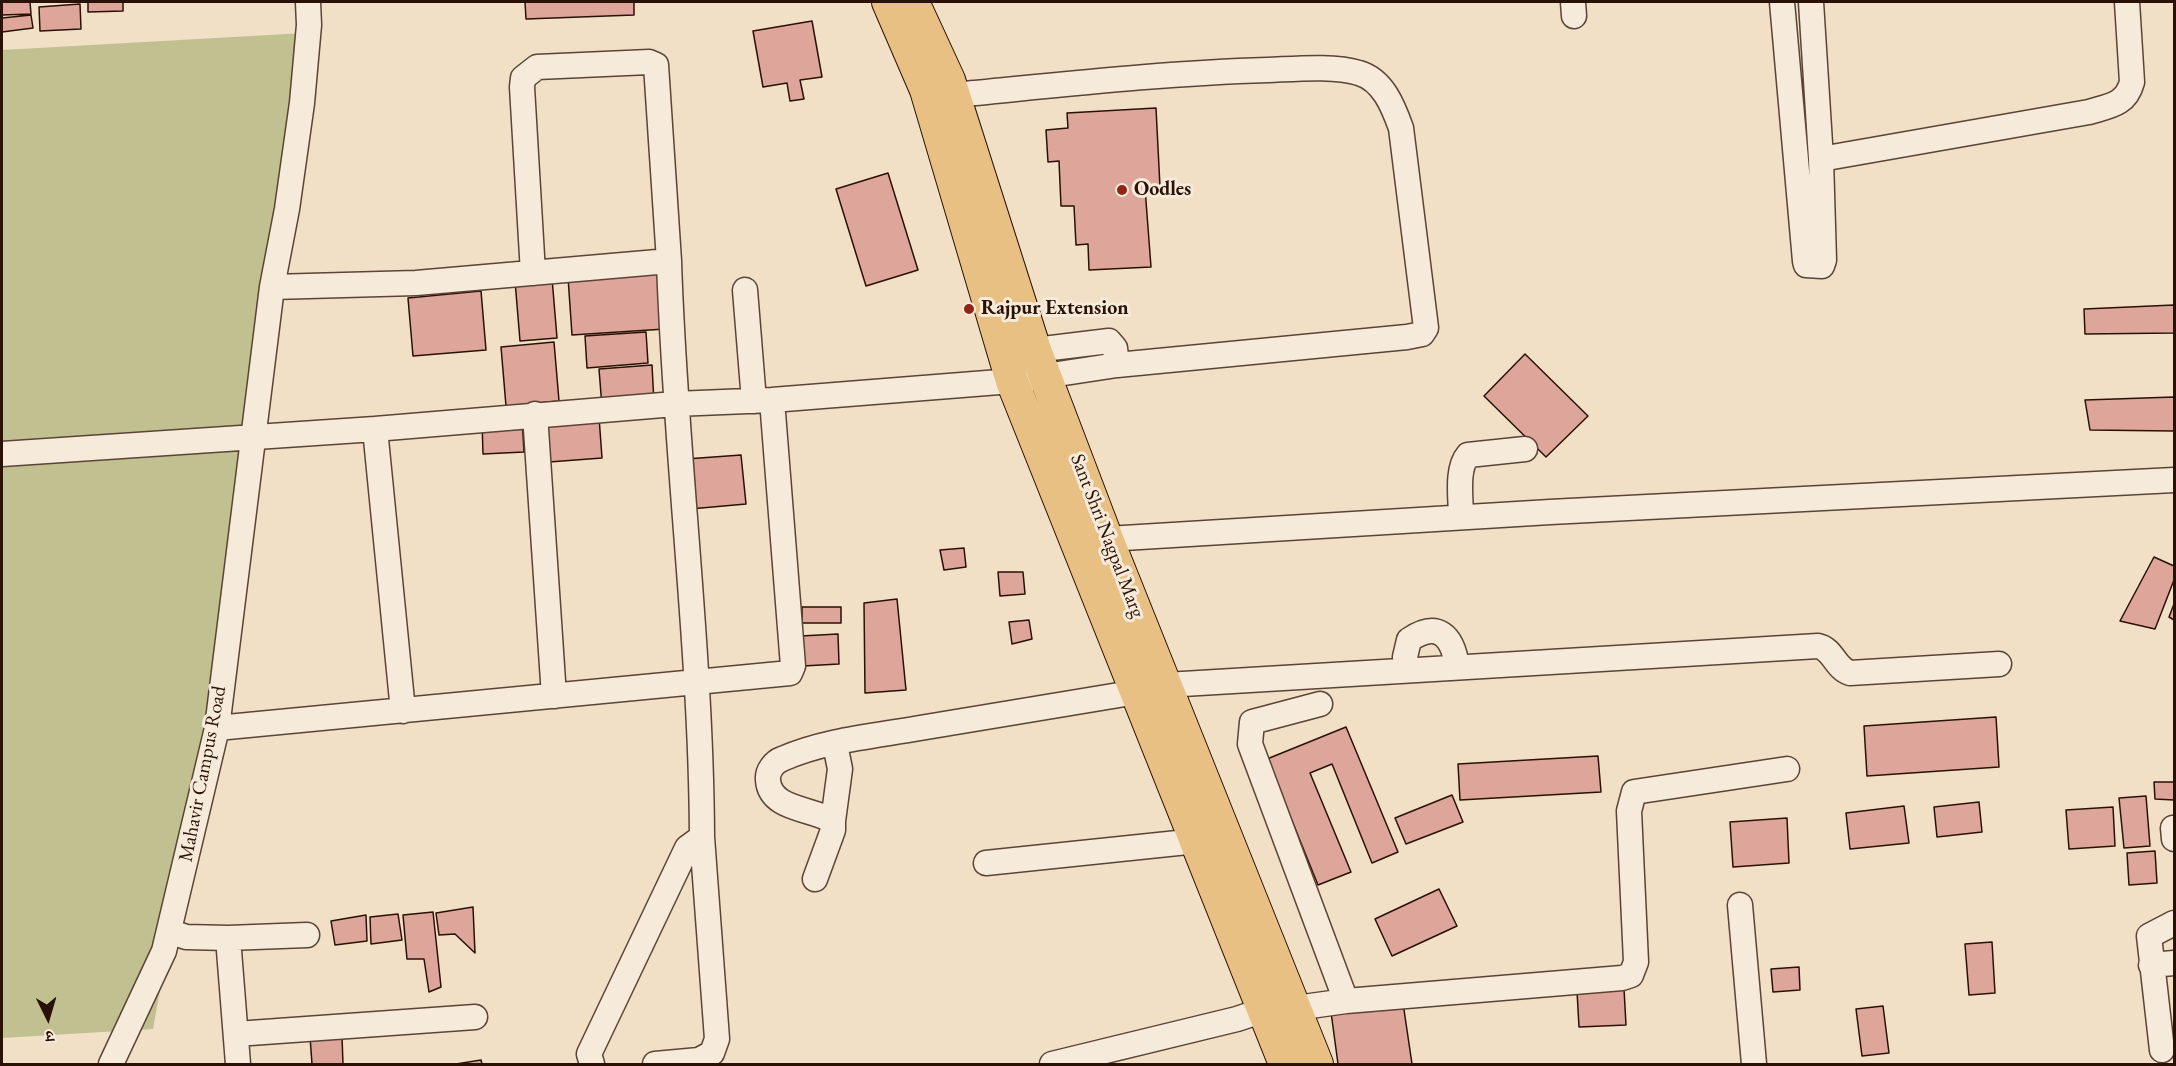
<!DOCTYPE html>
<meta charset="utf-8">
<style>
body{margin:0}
#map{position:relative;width:2176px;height:1066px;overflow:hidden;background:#f1dfc6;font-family:"EB Garamond","Noto Serif Devanagari",serif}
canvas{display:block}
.frame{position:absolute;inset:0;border:3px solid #291105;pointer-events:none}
.north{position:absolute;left:18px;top:988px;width:60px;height:60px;-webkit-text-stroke:4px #f6eada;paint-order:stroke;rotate:175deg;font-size:16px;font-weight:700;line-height:24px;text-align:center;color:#291105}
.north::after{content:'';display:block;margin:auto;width:21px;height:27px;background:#291105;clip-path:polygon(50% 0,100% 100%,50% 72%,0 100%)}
</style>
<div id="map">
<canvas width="2176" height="1066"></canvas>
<div class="frame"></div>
<div class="north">उ</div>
</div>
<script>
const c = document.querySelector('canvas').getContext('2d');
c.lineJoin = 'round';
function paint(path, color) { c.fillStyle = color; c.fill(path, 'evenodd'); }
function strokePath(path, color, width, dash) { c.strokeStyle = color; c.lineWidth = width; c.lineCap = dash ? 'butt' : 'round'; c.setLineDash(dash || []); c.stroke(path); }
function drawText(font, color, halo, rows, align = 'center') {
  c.font = font + ' "EB Garamond",serif'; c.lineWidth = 6; c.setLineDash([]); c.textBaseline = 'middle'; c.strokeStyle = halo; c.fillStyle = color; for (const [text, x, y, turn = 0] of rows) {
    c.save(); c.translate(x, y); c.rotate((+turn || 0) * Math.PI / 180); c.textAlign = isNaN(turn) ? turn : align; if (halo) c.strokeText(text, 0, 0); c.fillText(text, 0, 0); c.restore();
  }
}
paint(new Path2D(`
 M 305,33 L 211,706 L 153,1029 L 2,1038 L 2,50 Z`), '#c0c091');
const building = new Path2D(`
 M 2,2 L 30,2 L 31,14 L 2,15 Z
 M 88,2 L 123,2 L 123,11 L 88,12 Z
 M 525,2 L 634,2 L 634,15 L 526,19 Z
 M 80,4 L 81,29 L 40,31 L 39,7 Z
 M 31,15 L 33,28 L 2,32 L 2,18 Z
 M 812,21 L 822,77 L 800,80 L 804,99 L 790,101 L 787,83 L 763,87 L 753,31 Z
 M 1156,108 L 1160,187 L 1145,188 L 1151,267 L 1089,270 L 1088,244 L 1076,245 L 1074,206 L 1061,206 L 1059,161 L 1048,162 L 1046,130 L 1068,128 L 1067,113 Z
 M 888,173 L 918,270 L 866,286 L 836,189 Z
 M 661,270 L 665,329 L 572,335 L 568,277 Z
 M 552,278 L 557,338 L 520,341 L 515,281 Z
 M 481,291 L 486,350 L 413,356 L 408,298 Z
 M 2174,305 L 2174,333 L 2085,334 L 2084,309 Z
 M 646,332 L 648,363 L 587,368 L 585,336 Z
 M 554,342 L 559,401 L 506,406 L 501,347 Z
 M 1525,354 L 1588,416 L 1546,457 L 1484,396 Z
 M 652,365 L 654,403 L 602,407 L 599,369 Z
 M 2174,397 L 2174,431 L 2090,430 L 2085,400 Z
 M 599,417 L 602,458 L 549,462 L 546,421 Z
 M 522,418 L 524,452 L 483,454 L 482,421 Z
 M 741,455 L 746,504 L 690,509 L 686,459 Z
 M 964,548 L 966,567 L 944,570 L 940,550 Z
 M 2154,557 L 2174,566 L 2174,580 L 2155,629 L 2120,621 Z
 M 998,572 L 1023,572 L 1025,594 L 1000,596 Z
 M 897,599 L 906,690 L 865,693 L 864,603 Z
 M 2174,604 L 2174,620 L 2169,617 Z
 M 802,607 L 841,607 L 841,623 L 802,623 Z
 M 1029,620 L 1032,639 L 1012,644 L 1009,622 Z
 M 838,634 L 839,664 L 803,666 L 801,636 Z
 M 1996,717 L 1999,767 L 1867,776 L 1864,726 Z
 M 1346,727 L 1398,852 L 1372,863 L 1332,764 L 1310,773 L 1351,872 L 1318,885 L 1267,759 Z
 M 1598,756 L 1601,792 L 1460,800 L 1458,764 Z
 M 2154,782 L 2174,782 L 2174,800 L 2155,799 Z
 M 1452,795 L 1463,822 L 1406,844 L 1395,818 Z
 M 2146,796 L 2150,846 L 2124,848 L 2119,798 Z
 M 1979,802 L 1982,832 L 1937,837 L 1934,807 Z
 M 1904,806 L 1909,843 L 1850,849 L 1846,813 Z
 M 2113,807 L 2115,846 L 2069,849 L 2066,810 Z
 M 1787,818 L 1789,863 L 1733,867 L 1730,822 Z
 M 2155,851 L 2157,883 L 2129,885 L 2127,853 Z
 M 1439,889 L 1457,926 L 1392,956 L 1375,919 Z
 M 473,907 L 475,953 L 455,934 L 439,935 L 436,913 Z
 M 433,912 L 441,987 L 429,992 L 424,959 L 407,959 L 403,915 Z
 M 398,914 L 402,940 L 371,944 L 370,917 Z
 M 366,915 L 367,941 L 335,945 L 331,921 Z
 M 1992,942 L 1995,993 L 1969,995 L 1965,944 Z
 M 1799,967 L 1800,990 L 1773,992 L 1771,969 Z
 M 1624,989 L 1626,1025 L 1579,1027 L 1577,991 Z
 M 1403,1003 L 1412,1064 L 1338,1064 L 1331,1012 Z
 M 1883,1006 L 1889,1053 L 1862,1056 L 1856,1009 Z
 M 310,1037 L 342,1037 L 343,1064 L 312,1064 Z
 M 481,1060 L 482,1064 L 456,1064 Z`);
paint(building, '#dea69a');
strokePath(building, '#291105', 1.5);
const minor = new Path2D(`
 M 1573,2 L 1574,16
 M 1782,2 L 1805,261 L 1806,265 L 1822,266 L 1824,260 L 1821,159 L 1811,2
 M 1821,159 L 2089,112 C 2109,106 2126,105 2132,82 L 2127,2
 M 533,273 L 522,87 L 523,78 L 537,67 L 649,62 L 656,65 L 669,261
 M 272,287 L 416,283 L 669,261 C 675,453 701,645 702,837 L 687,848 L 589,1054 L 592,1064
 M 745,290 L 754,401
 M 1035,350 L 1109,341 L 1115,348 L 1117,365
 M 535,414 L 554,696
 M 375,429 L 403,711
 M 2,454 L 375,429 L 675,404 L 772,400 L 1012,381 L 1117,365 L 1407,337 L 1422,334 L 1426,328 L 1401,128 C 1393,106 1383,80 1359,73 C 1334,65 1294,69 1268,70 C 1163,73 1059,85 954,95
 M 1461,517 C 1461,499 1456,469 1468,455 L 1525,449
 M 1107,539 L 1550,512 L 2174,480
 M 1407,670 L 1405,657 L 1409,640 C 1438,620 1453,636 1457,667
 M 1166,685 L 1818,646 C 1833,649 1835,668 1850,673 L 1999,664
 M 1320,704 L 1252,722 L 1250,744 L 1346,1001
 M 217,728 L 790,673 L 793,666 L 772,400
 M 833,821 L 840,769 L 835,744
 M 2173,828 L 2174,839
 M 986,863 L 1197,841
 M 815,879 L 833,830 L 833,821 C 812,808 770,810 768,780 C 767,771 774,762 782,759 C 825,740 875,736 920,728 C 993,716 1065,704 1137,692
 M 1740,905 L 1754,1064
 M 169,931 L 186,937 L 228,938 L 238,1064
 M 228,938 L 307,935
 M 2151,965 L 2174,963
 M 1296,1008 L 1346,1001 L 1622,978 L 1631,975 L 1636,962 L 1629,811 L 1634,792 L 1787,769
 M 236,1034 L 475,1017
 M 2162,1050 L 2149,936 L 2174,923
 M 111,1064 L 164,951 L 217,728 L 272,287 L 287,209 L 302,103 L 309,25 L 308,2
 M 655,1064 L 699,1060 L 712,1053 L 717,1039 L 702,837
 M 1052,1064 L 1237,1019 L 1279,1005`);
const major = new Path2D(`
 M 888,2 L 926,90 L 1012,381 L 1285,1064
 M 913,2 L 949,80 L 1035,350 L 1107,539 L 1317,1064`);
strokePath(minor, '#5b4435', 27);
strokePath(major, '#291105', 34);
strokePath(minor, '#f6eada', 24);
strokePath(major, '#e8c083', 32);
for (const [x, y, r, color] of [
 [1122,190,6,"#8f2418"],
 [969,309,6,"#8f2418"]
]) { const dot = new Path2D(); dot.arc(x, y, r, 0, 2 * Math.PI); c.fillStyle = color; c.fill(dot); strokePath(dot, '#f6eada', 2); }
drawText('bold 20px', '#291105', '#f6eada', [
 ["Oodles",1134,190],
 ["Rajpur Extension",981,309]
], 'left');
drawText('20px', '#291105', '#f6eada', [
 ["Sant Shri Nagpal Marg",1107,536,69],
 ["Mahavir Campus Road",203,774,-79]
]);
</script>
